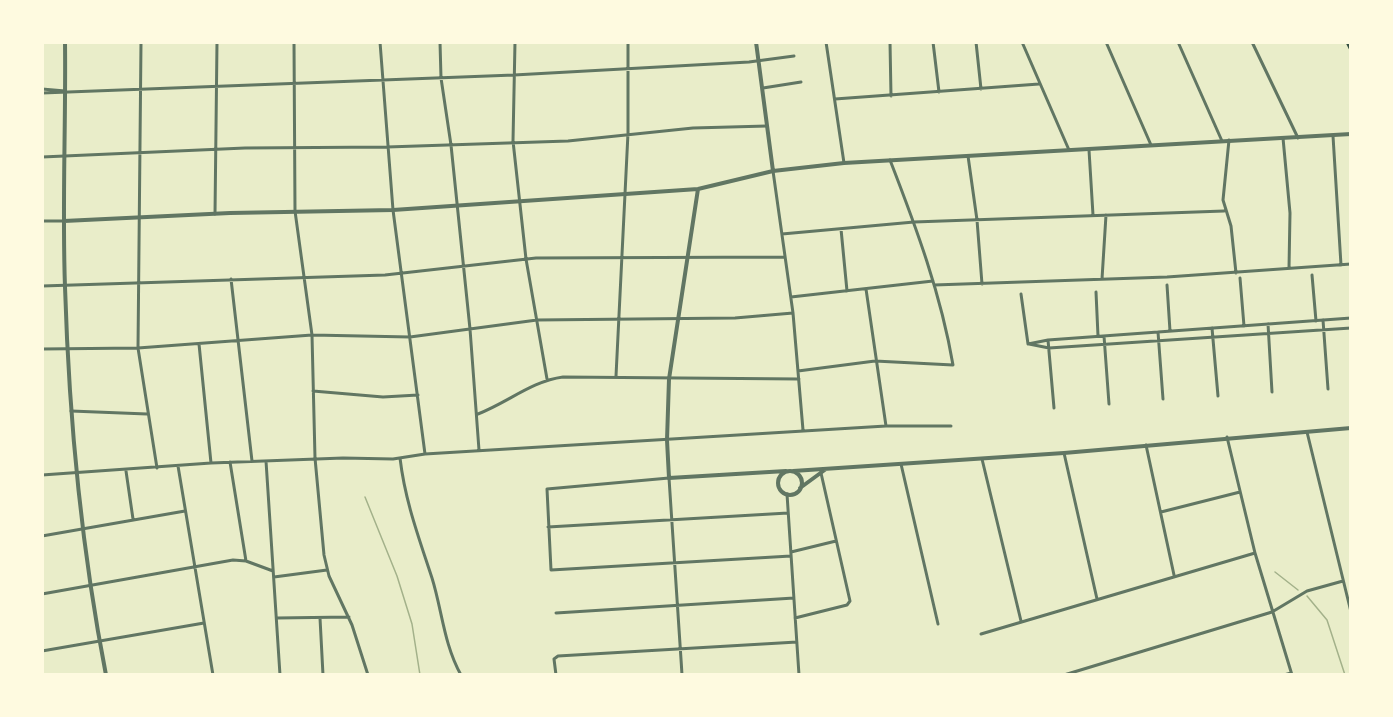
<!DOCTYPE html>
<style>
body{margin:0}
#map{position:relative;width:1393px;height:717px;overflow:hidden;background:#e9edc9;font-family:Overpass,sans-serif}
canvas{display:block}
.frame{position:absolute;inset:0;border:44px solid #fefae0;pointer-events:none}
</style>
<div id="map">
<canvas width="1393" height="717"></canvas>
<div class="frame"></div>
</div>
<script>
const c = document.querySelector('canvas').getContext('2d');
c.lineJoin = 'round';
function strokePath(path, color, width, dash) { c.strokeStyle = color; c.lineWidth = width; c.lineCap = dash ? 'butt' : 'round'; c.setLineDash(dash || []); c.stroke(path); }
strokePath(new Path2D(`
 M 365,497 L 397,576 L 412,624 L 420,675
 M 1275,572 L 1298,590
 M 1307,596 L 1327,620 L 1345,675`), '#a3b18a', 1.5);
strokePath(new Path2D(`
 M 141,42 L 138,348 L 157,468
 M 294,42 L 295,211 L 312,335 L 315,458 L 324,555 L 329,576 L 352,625 L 368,675
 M 380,42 L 393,210 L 425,454
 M 440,42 L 441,78 L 451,145 L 470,329 L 479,450
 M 515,42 L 513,141 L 526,259 L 547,379
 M 826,42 L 844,163
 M 890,42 L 891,96
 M 933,42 L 939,92
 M 976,42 L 981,89
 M 1022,42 L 1069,150
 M 1106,42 L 1151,145
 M 1178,42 L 1222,141
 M 1252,42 L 1298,138
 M 763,88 L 801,82
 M 42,89 L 65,91
 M 42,93 L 514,75 L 749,62 L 794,56
 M 835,99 L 1039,84
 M 1333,136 L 1341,265
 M 1283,138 L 1290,213 L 1289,268
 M 1229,140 L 1223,200 L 1231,226 L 1236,273
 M 1089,150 L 1093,215
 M 968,156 L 977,220 L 982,284
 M 42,157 L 245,148 L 387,147 L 568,141 L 693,128 L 767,126
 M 773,171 L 793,313 L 803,430
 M 215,214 L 217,42
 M 42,221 L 64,221
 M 841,229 L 847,291
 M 782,234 L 914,222 L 1224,211
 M 1312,275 L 1316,321
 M 1240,278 L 1244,326
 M 231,279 L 252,461
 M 1102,279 L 1106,215
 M 934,285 L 1167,277 L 1351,264
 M 1167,285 L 1170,331
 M 42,286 L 385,275 L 536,258 L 785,257
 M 866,289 L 886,426
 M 1096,292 L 1098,336
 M 1021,294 L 1028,344
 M 791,297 L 933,281
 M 1323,320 L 1328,389
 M 1268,324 L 1272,392
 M 1212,328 L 1218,396
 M 1158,332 L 1163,399
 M 1104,336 L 1109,404
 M 1048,340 L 1054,408
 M 199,344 L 211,463
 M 1028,344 L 1048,340 L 1351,318
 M 1029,344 L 1049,348 L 1351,328
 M 42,349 L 138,348 L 312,335 L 410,337 L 537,320 L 735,318 L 793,313
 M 798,371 L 875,361 L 953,365 C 941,294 916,227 890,160
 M 616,376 L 628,133 L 628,42
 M 313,391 L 383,397 L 418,395
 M 71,411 L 147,414
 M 478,414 C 507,403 532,381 563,377 L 799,379
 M 1307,432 L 1351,612
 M 1227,437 L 1255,553 L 1292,675
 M 1146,445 L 1174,575
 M 1064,453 L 1097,599
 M 400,458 C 405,501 419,538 432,578 C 442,610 444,645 461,675
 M 982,459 L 1021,621
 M 266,461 L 280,675
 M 230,462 L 246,561
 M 901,464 L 938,624
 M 178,466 L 213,675
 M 126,471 L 133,519
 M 42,475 L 211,463 L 343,458 L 393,459 L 425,454 L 886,426 L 951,426
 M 787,494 L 799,675
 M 1161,512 L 1240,492
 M 548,527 L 788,513
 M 42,536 L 185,511
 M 791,552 L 836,541
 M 274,577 L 327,570
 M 42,594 L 233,560 L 246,561 L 273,571
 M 556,613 L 794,598
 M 277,618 L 349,617
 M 320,618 L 323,675
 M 795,618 L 847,605 L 850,601 L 821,473
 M 981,634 L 1255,553
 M 42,651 L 204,623
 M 556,675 L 554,659 L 558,656 L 797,642
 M 682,675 C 678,609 673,543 669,478 L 547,489 L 551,570 L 791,556
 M 1064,675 L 1272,612 L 1307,591 L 1343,581
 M 1284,675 L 1291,673`), '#617663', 3);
strokePath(new Path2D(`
 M 65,42 C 66,124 62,206 65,287 C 69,418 81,547 106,675
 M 756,42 L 773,171
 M 698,189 L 669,379 L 667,440 L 669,478 L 786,471
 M 64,221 L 230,213 L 393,210 L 698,189 L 773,171 L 844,163 L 1351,134
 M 793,471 L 1064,453 L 1351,428
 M778 483a12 12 0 1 1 24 0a12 12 0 1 1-24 0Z
 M 800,488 L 826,469`), '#617663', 4);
strokePath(new Path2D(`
 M 1348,42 L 1351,48`), '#344e41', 5);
</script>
